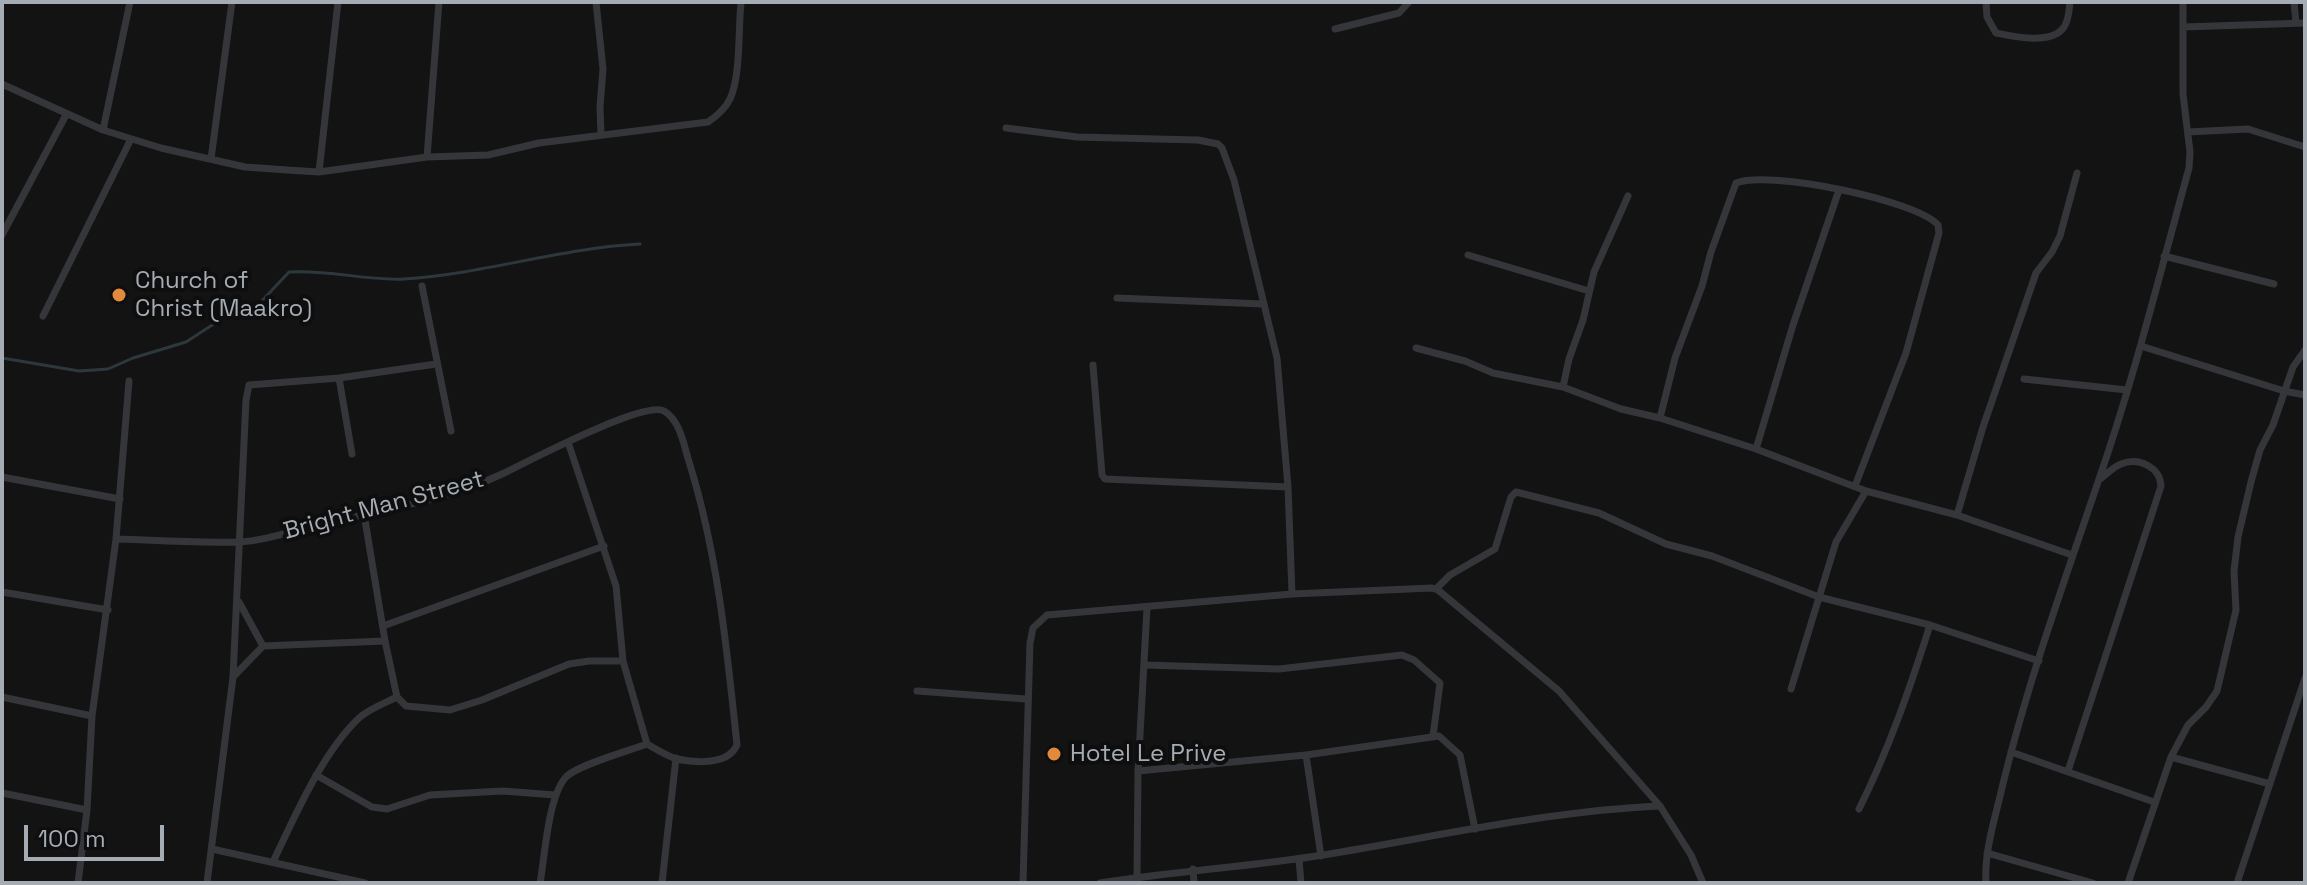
<!DOCTYPE html>
<style>
body{margin:0}
#map{position:relative;width:2307px;height:885px;overflow:hidden;background:#131314;font-family:"Space Grotesk",sans-serif}
canvas{display:block}
.frame{position:absolute;inset:0;border:4px solid #a5acb3;pointer-events:none}
.scale{position:absolute;left:24px;top:825px;width:140px;height:36px;box-sizing:border-box;border:4px solid #a5acb3;border-top:0;padding-left:10px;font-size:24px;line-height:28px;white-space:nowrap;color:#a5acb3;-webkit-text-stroke:6px #0e0e0f;paint-order:stroke}
</style>
<div id="map">
<canvas width="2307" height="885"></canvas>
<div class="frame"></div>
<div class="scale">100 m</div>
</div>
<script>
const c = document.querySelector('canvas').getContext('2d');
c.lineJoin = 'round';
function strokePath(path, color, width, dash) { c.strokeStyle = color; c.lineWidth = width; c.lineCap = dash ? 'butt' : 'round'; c.setLineDash(dash || []); c.stroke(path); }
function drawText(font, color, halo, rows, align = 'center') {
  c.font = font + ' "Space Grotesk",sans-serif'; c.lineWidth = 8; c.setLineDash([]); c.textBaseline = 'middle'; c.strokeStyle = halo; c.fillStyle = color; for (const [text, x, y, turn = 0] of rows) {
    c.save(); c.translate(x, y); c.rotate((+turn || 0) * Math.PI / 180); c.textAlign = isNaN(turn) ? turn : align; if (halo) c.strokeText(text, 0, 0); c.fillText(text, 0, 0); c.restore();
  }
}
strokePath(new Path2D(`
 M 2,358 L 79,371 L 108,369 L 133,358 L 186,342 L 223,318 L 258,305 L 289,272 C 328,269 365,281 404,279 C 484,274 560,248 640,244`), '#2d383c', 3);
strokePath(new Path2D(`
 M 596,2 L 603,69 L 600,107 L 601,135
 M 1986,2 L 1987,17 L 1996,33 C 2015,37 2052,45 2064,27 C 2069,20 2069,10 2070,2
 M 2294,2 L 2296,23
 M 2183,27 L 2305,23
 M 1335,29 L 1399,13 L 1409,2
 M 2,84 L 103,130 L 161,148 L 245,167 L 287,170 L 319,172 L 427,157 L 488,155 L 539,143 L 708,122 C 717,116 725,109 730,99 C 741,75 738,30 741,3
 M 1006,128 L 1077,137 L 1198,140 L 1218,144 L 1222,148 L 1234,180 L 1277,358 L 1288,487 L 1292,594
 M 103,130 L 130,2
 M 2188,132 L 2248,129 L 2305,147
 M 427,157 L 439,2
 M 211,159 L 232,2
 M 319,172 L 338,2
 M 2,235 L 66,115
 M 1468,255 L 1589,291
 M 2164,256 L 2274,284
 M 422,286 L 451,431
 M 1117,298 L 1263,304
 M 43,316 L 131,139
 M 2141,346 L 2284,391 L 2305,395
 M 1416,348 L 1465,361 L 1493,373 L 1563,387 L 1621,409 L 1660,418 L 1756,449 L 1866,491 L 1957,515 L 2072,555
 M 1093,365 L 1102,475 L 1105,479 L 1288,487
 M 339,378 L 352,454
 M 2024,379 L 2127,390
 M 1563,387 L 1569,359 L 1583,320 L 1594,272 L 1628,196
 M 1660,418 L 1675,358 L 1702,286 L 1711,252 L 1736,183 C 1769,170 1916,200 1938,225 L 1939,233 L 1906,353 L 1855,486
 M 1756,449 L 1793,325 L 1839,190
 M 2,477 L 120,499
 M 364,514 L 385,641 L 397,697 L 406,706 L 450,710 L 482,700 L 569,664 L 589,661 L 623,661
 M 1957,515 L 1983,427 L 2036,273 L 2052,252 L 2060,236 L 2077,173
 M 116,539 C 157,540 197,543 238,542 C 265,541 294,530 321,524 C 381,510 445,501 502,474 C 527,462 644,400 664,411 C 681,421 684,447 690,465 C 718,556 727,650 737,745 C 728,765 697,763 677,759 C 667,756 656,749 647,744 L 623,661 L 616,586 L 568,442
 M 1436,589 L 1450,575 L 1495,549 L 1511,497 L 1516,492 L 1599,513 L 1666,544 L 1712,556 L 1819,597 L 1930,625 L 2039,661
 M 2,592 L 108,610
 M 239,602 L 263,646
 M 383,626 L 604,546
 M 1144,665 L 1279,669 L 1402,655 L 1414,660 L 1440,683 L 1433,736
 M 233,677 L 263,646 L 385,641
 M 1791,689 L 1836,542 L 1866,491
 M 917,691 L 1026,699
 M 2,697 L 92,716
 M 2011,752 L 2154,802
 M 1306,755 L 1321,856
 M 2171,757 L 2270,784
 M 1138,771 L 1306,755 L 1439,736 L 1460,755 L 1475,829
 M 2068,771 L 2161,486 C 2160,467 2139,457 2121,464 C 2113,467 2106,475 2099,480
 M 316,775 L 372,807 L 387,809 L 430,795 L 503,791 L 555,795
 M 2,793 L 87,810
 M 1859,809 C 1889,749 1910,688 1930,625
 M 212,849 L 365,883
 M 1987,853 L 2093,883
 M 1299,859 L 1301,883
 M 273,862 C 295,816 322,753 359,718 C 369,709 385,703 397,697
 M 1193,869 L 1194,883
 M 1137,877 L 1138,771 L 1147,608
 M 78,883 L 87,810 L 92,716 L 116,539 L 129,381
 M 207,883 L 233,677 L 246,400 L 249,385 L 339,378 L 436,364
 M 540,883 C 545,857 548,794 567,776 C 581,764 628,751 647,744
 M 662,883 L 676,758
 M 1023,883 L 1030,643 L 1033,628 L 1047,615 L 1292,594 L 1432,588 L 1438,590 L 1559,691 L 1660,806 L 1691,855 L 1703,883
 M 1100,883 C 1174,871 1249,867 1323,855 C 1434,837 1547,811 1660,806
 M 1986,883 C 1984,851 1995,819 2002,788 C 2027,684 2064,583 2098,482 C 2134,379 2160,273 2189,168 L 2190,152 L 2183,94 L 2183,2
 M 2128,883 L 2171,757 L 2188,725 L 2206,707 L 2217,691 L 2236,610 L 2234,571 L 2238,537 L 2251,482 L 2260,450 L 2273,425 L 2293,367 L 2305,350
 M 2237,883 L 2305,678`), '#343639', 7);
for (const [x, y, r, color] of [
 [119,295,8,"#e1893d"],
 [1054,754,8,"#e1893d"]
]) { const dot = new Path2D(); dot.arc(x, y, r, 0, 2 * Math.PI); c.fillStyle = color; c.fill(dot); strokePath(dot, '#0e0e0f', 3); }
drawText('24px', '#a5acb3', '#0e0e0f', [
 ["Church of",135,281],
 ["Christ (Maakro)",135,309],
 ["Hotel Le Prive",1070,754]
], 'left');
drawText('24px', '#a5acb3', '#0e0e0f', [
 ["Bright Man Street",384,506,-15]
]);
</script>
